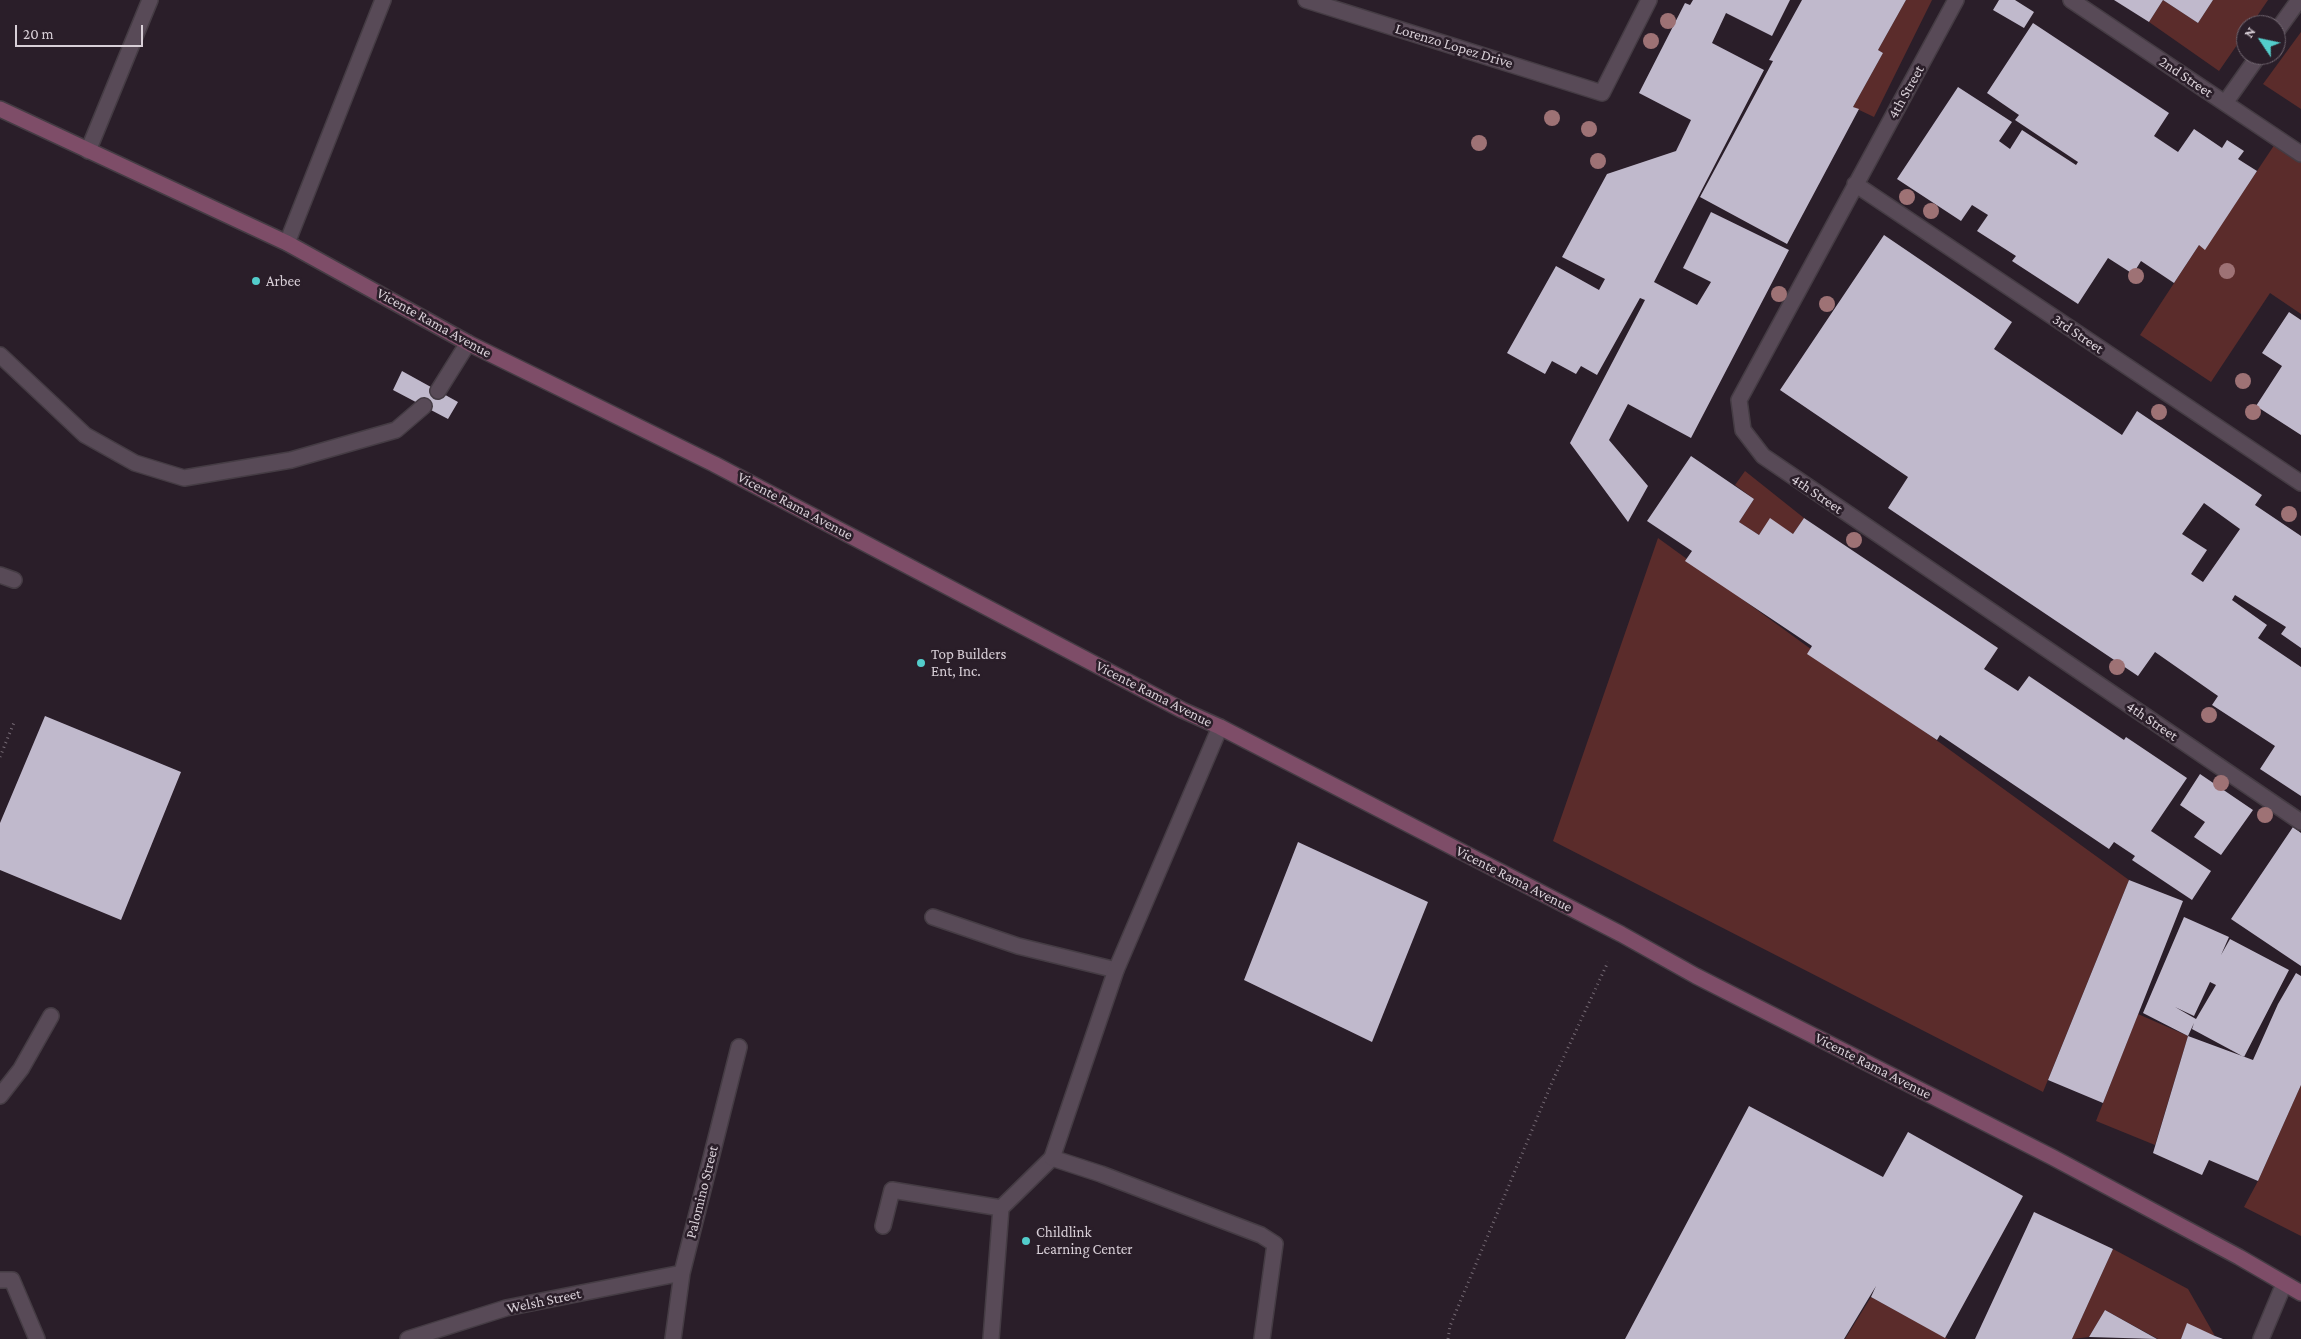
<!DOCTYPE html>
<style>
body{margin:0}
#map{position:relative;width:2301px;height:1339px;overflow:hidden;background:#2a1e29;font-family:"Crimson Pro",serif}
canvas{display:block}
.north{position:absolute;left:2236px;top:15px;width:50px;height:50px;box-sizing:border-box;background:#2a1e29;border:1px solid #70656f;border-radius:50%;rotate:304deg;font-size:14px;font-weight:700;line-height:20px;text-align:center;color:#d8cfd7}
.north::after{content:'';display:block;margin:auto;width:18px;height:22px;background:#53cdcb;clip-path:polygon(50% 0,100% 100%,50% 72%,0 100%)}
.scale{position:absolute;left:15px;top:25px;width:128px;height:22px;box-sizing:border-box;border:2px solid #d8cfd7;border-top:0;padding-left:6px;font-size:15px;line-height:18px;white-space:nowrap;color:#d8cfd7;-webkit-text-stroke:4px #2a1e29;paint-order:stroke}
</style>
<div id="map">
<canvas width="2301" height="1339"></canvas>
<div class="north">N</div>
<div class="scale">20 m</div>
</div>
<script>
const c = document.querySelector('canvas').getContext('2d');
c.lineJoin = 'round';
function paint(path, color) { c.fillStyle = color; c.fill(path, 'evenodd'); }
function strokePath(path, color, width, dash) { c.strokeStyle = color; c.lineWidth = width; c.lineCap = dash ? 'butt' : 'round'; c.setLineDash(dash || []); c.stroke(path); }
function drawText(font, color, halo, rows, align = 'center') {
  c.font = font + ' "Crimson Pro",serif'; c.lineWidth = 5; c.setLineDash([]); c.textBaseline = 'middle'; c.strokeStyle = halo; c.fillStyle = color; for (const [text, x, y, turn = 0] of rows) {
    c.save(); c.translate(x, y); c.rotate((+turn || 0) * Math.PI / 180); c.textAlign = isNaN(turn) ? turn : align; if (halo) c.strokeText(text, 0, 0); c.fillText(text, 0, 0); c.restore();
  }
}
paint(new Path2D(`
 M 1906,0 L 1932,0 L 1874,117 L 1853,107 L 1883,53 L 1878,50 Z
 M 2163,0 L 2198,23 L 2213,0 L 2268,0 L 2251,25 L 2246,25 L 2246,32 L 2219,71 L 2149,22 Z
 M 2301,32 L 2301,109 L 2263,84 Z
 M 2275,144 L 2301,160 L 2301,314 L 2270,293 L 2211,382 L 2140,335 L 2199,245 L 2205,249 Z
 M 1745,471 L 1804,518 L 1793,534 L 1770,519 L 1759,535 L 1739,522 L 1754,499 L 1735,485 Z
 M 1658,538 L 2129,880 L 2043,1092 L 1553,841 Z
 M 2138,1014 L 2188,1036 L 2155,1145 L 2096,1121 Z
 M 2301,1085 L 2301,1236 L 2244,1207 L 2258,1181 Z
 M 2113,1249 L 2188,1289 L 2215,1336 L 2187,1324 L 2181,1339 L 2158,1339 L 2105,1310 L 2089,1337 L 2072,1339 Z
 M 1871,1297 L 1948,1339 L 1845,1339 Z`), '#5b2c2b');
paint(new Path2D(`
 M 1693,0 L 1790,0 L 1772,36 L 1726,13 L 1712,43 L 1764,70 L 1654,282 L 1697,305 L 1711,282 L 1683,268 L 1711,212 L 1789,250 L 1691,438 L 1628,404 L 1609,440 L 1648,486 L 1628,522 L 1570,443 L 1645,300 L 1640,298 L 1597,375 L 1581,366 L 1576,374 L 1552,361 L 1545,374 L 1507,353 L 1556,266 L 1599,290 L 1605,279 L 1562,257 L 1607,174 L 1676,151 L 1691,120 L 1639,93 L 1685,3 L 1690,5 Z
 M 1802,0 L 1906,0 L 1878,50 L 1883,53 L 1853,107 L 1859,109 L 1787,244 L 1700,197 L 1773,61 L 1769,60 Z
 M 1999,0 L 2015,0 L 2034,12 L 2024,28 L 1993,10 Z
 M 2114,0 L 2213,0 L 2198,23 L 2163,0 L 2149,22 Z
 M 2033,23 L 2169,113 L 2154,136 L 2178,152 L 2194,129 L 2222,148 L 2227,140 L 2244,151 L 2238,159 L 2257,171 L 2205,250 L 2199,245 L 2174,283 L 2141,261 L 2133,274 L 2108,258 L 2078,304 L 2012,261 L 2016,256 L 1977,231 L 1988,215 L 1972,205 L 1961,221 L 1897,179 L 1958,87 L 2012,122 L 1999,141 L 2010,149 L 2022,130 L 2076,165 L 2078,162 L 2015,120 L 2019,115 L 1987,93 Z
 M 1884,235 L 2012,322 L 1994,349 L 2122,435 L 2137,411 L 2262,495 L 2255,505 L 2301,536 L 2301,648 L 2281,634 L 2286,627 L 2235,595 L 2232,600 L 2267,625 L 2258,638 L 2301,667 L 2301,796 L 2260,769 L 2275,746 L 2212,705 L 2218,696 L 2155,652 L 2138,676 L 1888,508 L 1908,477 L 1780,390 ZM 2204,503 L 2240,529 L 2203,582 L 2191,574 L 2207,550 L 2182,534 Z
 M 2289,312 L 2301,320 L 2301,435 L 2256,406 L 2282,366 L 2262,353 Z
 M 402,371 L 458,402 L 448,419 L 393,390 Z
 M 1691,456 L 1754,499 L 1739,522 L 1759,535 L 1770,518 L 1793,534 L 1804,518 L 1998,648 L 1984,669 L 2018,691 L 2029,676 L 2124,740 L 2126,737 L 2187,778 L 2151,831 L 2211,871 L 2192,900 L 2132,860 L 2135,856 L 2114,842 L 2109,849 L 1940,735 L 1937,740 L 1807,654 L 1812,646 L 1685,561 L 1692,551 L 1647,521 Z
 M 45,716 L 181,772 L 121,920 L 0,870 L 0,823 Z
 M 2200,774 L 2253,810 L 2221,855 L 2194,837 L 2205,822 L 2180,805 Z
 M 2293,827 L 2301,833 L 2301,966 L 2231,919 Z
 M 1298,842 L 1428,902 L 1372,1042 L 1244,980 Z
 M 2129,880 L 2183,901 L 2103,1103 L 2048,1080 Z
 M 2184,917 L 2229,937 L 2221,955 L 2230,939 L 2289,970 L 2244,1057 L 2192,1029 L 2194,1023 L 2188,1036 L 2143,1013 ZM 2210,982 L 2216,985 L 2196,1019 L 2175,1007 L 2194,1016 Z
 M 2296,973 L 2301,976 L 2301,1085 L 2258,1181 L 2209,1160 L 2202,1175 L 2153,1153 L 2188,1036 L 2253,1060 L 2278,1004 Z
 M 1749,1106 L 1883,1177 L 1908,1132 L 2023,1196 L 1945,1338 L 1871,1297 L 1876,1286 L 1844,1339 L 1625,1339 Z
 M 2034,1212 L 2113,1249 L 2072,1339 L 1975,1339 Z
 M 2105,1310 L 2157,1339 L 2089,1337 Z
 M 2187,1323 L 2215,1336 L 2223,1339 L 2181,1339 Z`), '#c0b9cc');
const service = new Path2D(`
 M 88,151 L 150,0
 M 0,355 L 85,435 L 135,463 L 184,478 L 291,460 L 396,430 L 424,406
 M 438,391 L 468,343
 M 0,575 L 14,580
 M 933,917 L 1018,946 L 1116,970
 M 0,1096 L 21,1069 L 51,1016
 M 883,1226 L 892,1190 L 1001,1208 L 1052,1158
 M 991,1339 L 1001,1208`);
const minor = new Path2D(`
 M 1306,0 L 1602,93 L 1649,0
 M 1956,0 L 1739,400 L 1743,430 L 1763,456 L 2301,822
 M 2071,0 L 2301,154
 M 2276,32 L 2299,0
 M 2225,103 L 2259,55
 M 1855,184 L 2301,483
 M 287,243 L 383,0
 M 1220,727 L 1116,970 L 1052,1158 L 1101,1174 L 1261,1235 L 1275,1244 L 1262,1339
 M 0,1280 L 12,1280 L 37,1339
 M 408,1339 L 506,1308 L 682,1273
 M 673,1339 L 682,1273 L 739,1047`);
const tertiary = new Path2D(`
 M 2261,1339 L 2284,1284`);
const secondary = new Path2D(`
 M 0,109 L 287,243 L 468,343 L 714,464 L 1182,710 L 1220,727 L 1621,934 L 1696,976 L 2052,1157 L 2239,1257 L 2301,1293`);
strokePath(service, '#453c44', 18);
strokePath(minor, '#453c44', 18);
strokePath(tertiary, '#453c44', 18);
strokePath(secondary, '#453c44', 18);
strokePath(new Path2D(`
 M 0,757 L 15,720
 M 1448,1339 L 1450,1326 L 1553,1080 L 1608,962`), '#756a74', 3, [1, 4]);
strokePath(service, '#584a57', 15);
strokePath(minor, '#584a57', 15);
strokePath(tertiary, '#584a57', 15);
strokePath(secondary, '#7e4d68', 15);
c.fillStyle = '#9e7275';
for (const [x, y] of [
 [1668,21],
 [1651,41],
 [1552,118],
 [1589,129],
 [1479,143],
 [1598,161],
 [1907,197],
 [1931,211],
 [2227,271],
 [2136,276],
 [1779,294],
 [1827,304],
 [2243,381],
 [2159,412],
 [2253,412],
 [2289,514],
 [1854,540],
 [2117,667],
 [2209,715],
 [2221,783],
 [2265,815]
]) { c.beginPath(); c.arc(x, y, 8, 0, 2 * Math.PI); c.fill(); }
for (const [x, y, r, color] of [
 [256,281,5,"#53cdcb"],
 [921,663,5,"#53cdcb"],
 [1026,1241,5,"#53cdcb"]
]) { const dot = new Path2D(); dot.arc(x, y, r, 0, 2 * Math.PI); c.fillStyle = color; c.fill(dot); strokePath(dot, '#2a1e29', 2); }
drawText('15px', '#d8cfd7', '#2a1e29', [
 ["Lorenzo Lopez Drive",1454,46,17],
 ["2nd Street",2186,77,34],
 ["4th Street",1906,92,-61],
 ["Vicente Rama Avenue",434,323,29],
 ["3rd Street",2078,334,34],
 ["4th Street",1817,494,34],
 ["Vicente Rama Avenue",795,506,28],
 ["Vicente Rama Avenue",1154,694,27],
 ["4th Street",2152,721,34],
 ["Vicente Rama Avenue",1514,879,27],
 ["Vicente Rama Avenue",1873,1066,27],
 ["Palomino Street",702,1192,-76],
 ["Welsh Street",544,1301,-12]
]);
drawText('15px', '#d8cfd7', '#2a1e29', [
 ["Arbee",266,281],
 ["Top Builders",931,654],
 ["Ent, Inc.",931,671],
 ["Childlink",1036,1232],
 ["Learning Center",1036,1249]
], 'left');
</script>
